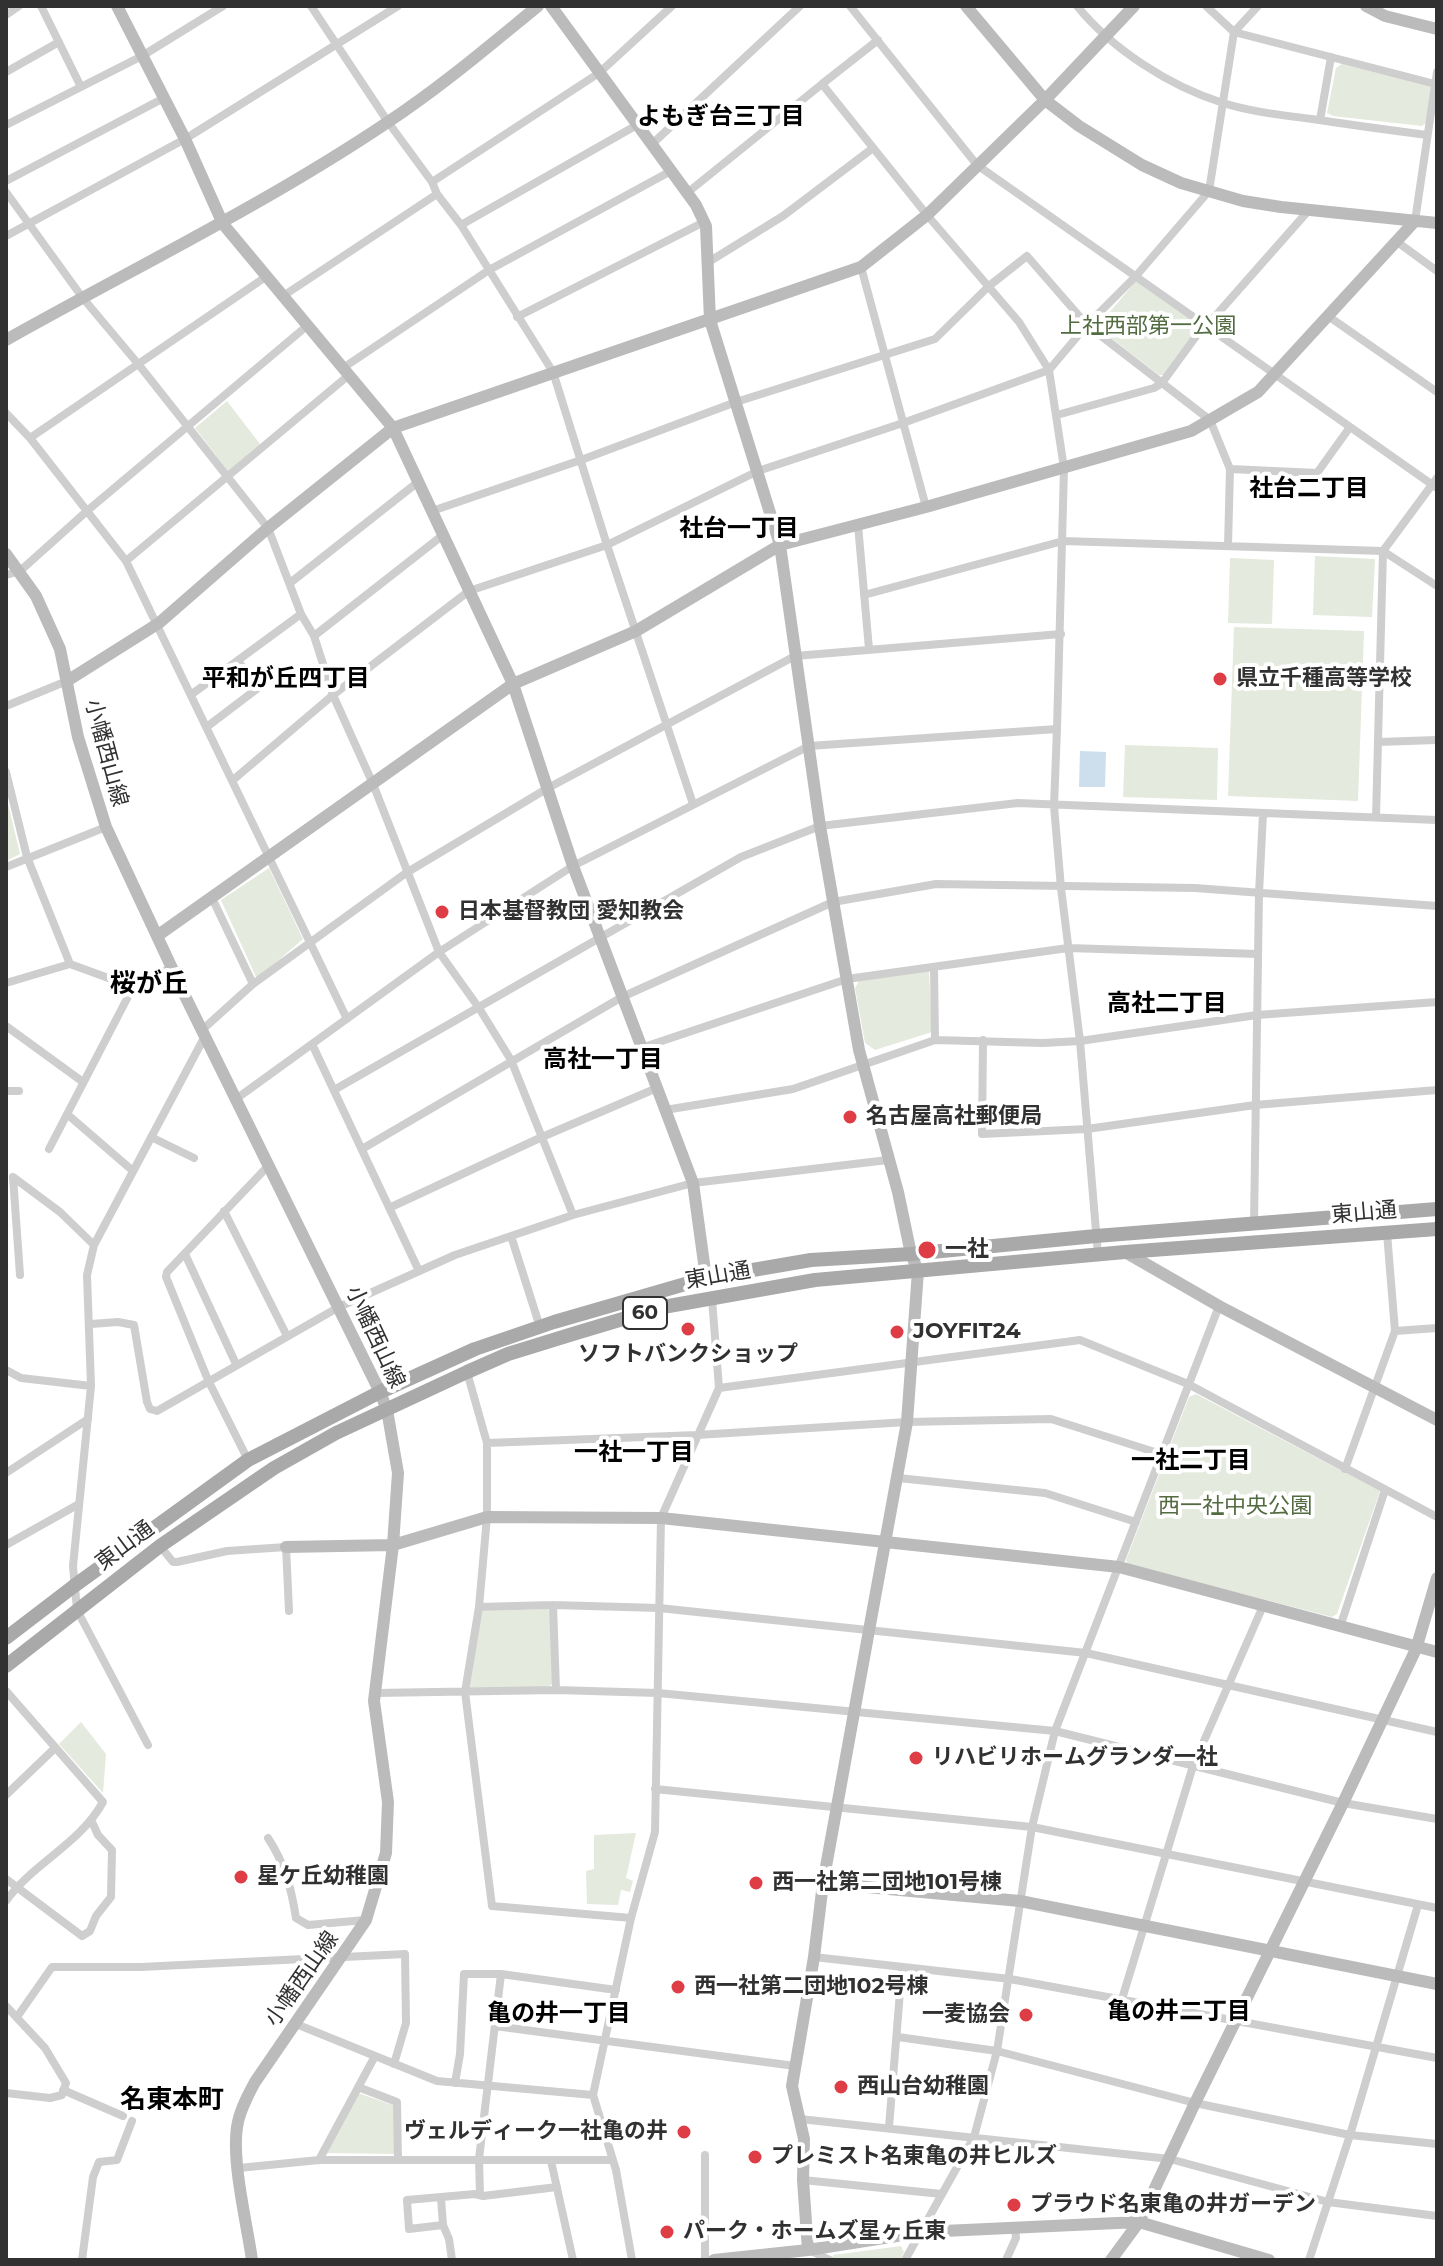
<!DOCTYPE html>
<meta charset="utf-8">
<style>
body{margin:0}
#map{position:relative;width:1443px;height:2266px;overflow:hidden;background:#fff;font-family:Montserrat,sans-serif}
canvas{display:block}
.frame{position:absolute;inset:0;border:8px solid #313131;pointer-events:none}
</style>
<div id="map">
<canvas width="1443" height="2266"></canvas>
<div class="frame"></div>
</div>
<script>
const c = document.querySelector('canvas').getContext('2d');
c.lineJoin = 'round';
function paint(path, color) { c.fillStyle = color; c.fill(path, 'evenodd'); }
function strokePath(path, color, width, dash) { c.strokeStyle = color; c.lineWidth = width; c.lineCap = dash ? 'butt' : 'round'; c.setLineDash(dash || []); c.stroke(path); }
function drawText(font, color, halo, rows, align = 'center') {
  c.font = font + ' Montserrat,"Noto Sans JP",sans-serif'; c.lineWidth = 8; c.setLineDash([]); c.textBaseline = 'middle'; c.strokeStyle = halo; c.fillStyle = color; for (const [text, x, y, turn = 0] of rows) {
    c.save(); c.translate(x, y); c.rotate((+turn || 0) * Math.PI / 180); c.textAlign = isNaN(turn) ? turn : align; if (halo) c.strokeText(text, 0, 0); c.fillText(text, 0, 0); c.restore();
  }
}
paint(new Path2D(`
 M 1342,64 L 1432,87 L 1426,123 L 1422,126 L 1333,116 L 1327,113 L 1336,68 Z
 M 1136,281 L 1201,327 L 1164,375 L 1159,375 L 1097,327 Z
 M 227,401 L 260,444 L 228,471 L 195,428 Z
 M 1315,556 L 1375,559 L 1372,617 L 1313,615 Z
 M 1230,558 L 1274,560 L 1272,624 L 1228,623 Z
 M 1234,627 L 1364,631 L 1358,801 L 1228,796 Z
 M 1125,745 L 1218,748 L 1217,800 L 1123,797 Z
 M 6,795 L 20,854 L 6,861 Z
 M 269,868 L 303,939 L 257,979 L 221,900 Z
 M 929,971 L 932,1032 L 875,1050 L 865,1043 L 855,988 L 859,981 Z
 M 1196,1394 L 1380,1491 L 1337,1614 L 1332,1617 L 1127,1564 L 1126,1560 L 1189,1397 Z
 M 547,1609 L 551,1612 L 552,1684 L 548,1687 L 470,1688 L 480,1611 Z
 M 81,1722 L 106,1754 L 103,1793 L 59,1744 Z
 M 636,1833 L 626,1878 L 633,1881 L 630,1892 L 621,1890 L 618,1905 L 587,1904 L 586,1871 L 594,1869 L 594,1835 Z
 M 358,2093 L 396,2106 L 400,2154 L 326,2153 Z
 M 901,2246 L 904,2252 L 900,2260 L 833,2260 L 833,2255 Z`), '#e4eadd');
paint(new Path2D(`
 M 1080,751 L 1106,752 L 1105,787 L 1079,787 Z`), '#cddfec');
strokePath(new Path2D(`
 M 41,6 L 81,87
 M 311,6 L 388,122 L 432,182 L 437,194 L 461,225 L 553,372 L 607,545 L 693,804
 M 850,6 L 977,165 L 1437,488
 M 1077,6 C 1112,49 1169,86 1223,103 C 1252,112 1282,115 1312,119 C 1351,125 1389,130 1427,135
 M 1206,6 L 1234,32 L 1435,84
 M 6,15 L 19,6
 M 6,72 L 59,42
 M 822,84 L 878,40
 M 1320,120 L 1331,57
 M 6,125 L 142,56 L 223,6
 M 651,145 L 800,6
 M 6,181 L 164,98
 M 432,182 L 599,73 L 672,6
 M 6,192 L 82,297 L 139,365 L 268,528 L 301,614 L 314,636 L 333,695 L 373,784 L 439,952 L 479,1008 L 511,1060 L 573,1215
 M 687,193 L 822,84 L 927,215 L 1019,322 L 1049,370 L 1064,468 L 1057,729
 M 1415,221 L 1437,72
 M 461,225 L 637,125
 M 6,236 L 185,139 L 398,6
 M 1396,241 L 1437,271
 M 707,263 L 783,216 L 873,148
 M 861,267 L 926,507
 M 283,296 L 437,194
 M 1328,316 L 1437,392
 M 517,317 L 704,222
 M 343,368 L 489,270 L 671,171
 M 6,413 L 30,438 L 126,561 L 347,1019
 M 1057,415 L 1154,388 L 1162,383 L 1205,324 L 1211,321 L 1309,210
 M 30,438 L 267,276
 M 1230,469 L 1317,473 L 1350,427
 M 1437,478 L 1383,551 L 1437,586
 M 432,511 L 581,460 L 736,402 L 935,339 L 989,286 L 1027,256 L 1087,325 L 1210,420 L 1230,469 L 1228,546
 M 858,525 L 869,649
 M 126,561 L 349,375
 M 6,575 L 20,571 L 87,511 L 308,325
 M 290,583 L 418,482
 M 864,595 L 1063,541 L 1383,551 L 1376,817
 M 314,636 L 443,535
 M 192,694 L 301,614
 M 6,706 L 67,681
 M 208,726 L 258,688 L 238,661
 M 1378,742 L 1437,740
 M 6,772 L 27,857 L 70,964 L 133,987 L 172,967
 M 233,780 L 333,695 L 469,591 L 607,545 L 758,471 L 903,423 L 1049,370 L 1087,325 L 1136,276 L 1209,191 L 1234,32 L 1258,6
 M 6,867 L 106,827
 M 212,898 L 253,984
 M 934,967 L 935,1040
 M 6,983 L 70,964
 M 6,1026 L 83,1082
 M 202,1030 L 253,984 L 406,873 L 548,788 L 795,656 L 1061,634
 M 983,1040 L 982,1134 L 1087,1129 L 1255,1105 L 1437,1090
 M 312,1044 L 419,1271
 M 641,1048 L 847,979 L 1068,948 L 1258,954
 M 334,1090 L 741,857 L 820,826 L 1018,803 L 1437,820
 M 6,1091 L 19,1091
 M 236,1099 L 439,952 L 573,866 L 809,746 L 1057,729 L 1054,806 L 1061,888 L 1080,1041 L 1098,1255
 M 665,1110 L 793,1089 L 935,1040 L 1043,1043 L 1080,1041 L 1257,1015 L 1437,1002
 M 67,1114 L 133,1171
 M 151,1137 L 194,1158
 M 49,1149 L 133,987
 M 362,1149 L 622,997 L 833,902 L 936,884 L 1195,888 L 1437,906
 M 389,1208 L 542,1137 L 657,1088
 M 224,1211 L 287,1336
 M 1254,1223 L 1259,893 L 1263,814
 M 511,1236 L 540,1327
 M 185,1254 L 236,1364
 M 20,1275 L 13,1177 L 60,1212 L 94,1245
 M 712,1299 L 719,1388
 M 91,1324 L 118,1322 L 134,1325 L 147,1402 L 150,1409 L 157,1411 L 339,1307 L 455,1255 L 573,1215 L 693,1183 L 888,1160
 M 1395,1331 L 1437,1328
 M 6,1370 L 21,1378 L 91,1386
 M 467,1372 L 487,1443 L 487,1517 L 479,1607 L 465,1692 L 492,1906 L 631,1918
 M 487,1443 L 697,1435 L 907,1422 L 1051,1419 L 1161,1454
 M 248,1460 L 208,1380 L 166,1277 L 167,1272 L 269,1165
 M 1345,1469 L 1395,1331 L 1387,1233
 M 6,1473 L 88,1419
 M 898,1478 L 1045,1493 L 1136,1522
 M 6,1545 L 79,1504
 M 160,1546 L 173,1562 L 177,1562 L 227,1551 L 286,1547 L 289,1611
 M 553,1605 L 556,1690
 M 479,1607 L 553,1605 L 659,1608 L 1086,1653 L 1437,1732
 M 1340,1627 L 1385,1490
 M 6,1691 L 103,1802 C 80,1844 33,1863 6,1901
 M 375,1693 L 556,1690 L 658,1693 L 1055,1731 L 1343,1803 L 1437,1819
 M 148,1745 L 77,1610 L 73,1566 L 91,1386 L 87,1275 L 94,1245 L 205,1036
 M 655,1789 L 1032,1827 L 1437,1908
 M 6,1795 L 55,1748
 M 268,1838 C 285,1864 291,1887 296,1918 L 308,1925 L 365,1920
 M 6,1879 L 82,1936 L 90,1931 L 96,1916 L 111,1897 L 112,1850 L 98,1835 L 92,1822
 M 814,1957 L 1010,1979 L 1437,2058
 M 1122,1999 L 1193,1766 L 1263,1606
 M 6,2006 L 45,2048 L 66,2083 L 62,2095 L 50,2098 L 6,2093
 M 17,2017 L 52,1967 L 141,1967 L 405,1954 L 406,2023 L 394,2064
 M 296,2024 L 437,2081 L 593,2095
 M 495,2026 L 795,2066
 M 898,2037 L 997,2051 L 1195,2103 L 1350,2135 L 1437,2144
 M 455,2083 L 460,2054 L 464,1974 L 501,1974
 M 358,2087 L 397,2102 L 398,2160
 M 63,2090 L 123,2116
 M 800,2119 L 1170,2159 L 1328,2202 L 1437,2216
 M 889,2127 L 902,1967
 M 319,2160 L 375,2056
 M 551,2161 L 573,2260
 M 239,2168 L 319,2160 L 613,2160
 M 803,2180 L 942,2194
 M 480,2195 L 479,2159 L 501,1974 L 616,1990
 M 441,2198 L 443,2225
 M 809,2250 L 830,2260
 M 82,2260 L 93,2177 L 99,2162 L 117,2160 L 132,2121
 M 452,2260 L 449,2239 L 443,2225 L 409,2229 L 407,2200 L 475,2194 L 483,2196 L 557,2187
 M 632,2260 L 616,2170 L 593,2095 L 631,1918 L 655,1832 L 661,1518 L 719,1388 L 1080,1340 L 1188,1384 L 1437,1517
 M 705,2260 L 705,2155
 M 905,2260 L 974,2137 L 997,2051 L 1032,1827 L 1055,1731 L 1219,1306
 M 1006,2260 L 1016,2238 L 1015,2226
 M 1309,2260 L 1350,2135 L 1418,1905`), '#cecece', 8);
strokePath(new Path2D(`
 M 117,6 L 185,139 L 223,224 L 393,428 L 513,684 L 573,866 L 693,1183 L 706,1278
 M 551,6 L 696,205 L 706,226 L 710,320 L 780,545 L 820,826 L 859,1050 L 898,1192 L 911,1254 L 918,1271 L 907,1422 L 823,1883 L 814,1957 L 792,2086 L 804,2139 L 803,2180 L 808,2250
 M 966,6 L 1045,100 L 1079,126 L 1142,165 L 1181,183 L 1243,201 L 1281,207 L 1437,223
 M 1366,6 L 1385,16 L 1437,29
 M 6,340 C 134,268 266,204 388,122 C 441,87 489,46 538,6
 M 6,554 L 36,596 L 60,649 L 78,737 L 106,827 L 185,996 L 380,1392 L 387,1410 L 398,1473 L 393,1545 L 374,1701 L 388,1802 L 386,1853 L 366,1920 L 255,2082 C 248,2095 241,2108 238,2122 C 230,2157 247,2223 252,2260
 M 67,681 L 159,623 L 268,528 L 393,428 L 861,267 L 927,215 L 1045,100 L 1134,6
 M 157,936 L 513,684 L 636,631 L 780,545 L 926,507 L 1191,431 L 1258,392 L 1415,221
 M 1125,1252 L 1219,1306 L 1437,1420
 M 286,1547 L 393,1545 L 487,1517 L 661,1518 L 1119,1567 L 1437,1652
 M 823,1883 L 1020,1901 L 1437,1984
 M 714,2260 L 808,2250 L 922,2232 L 1139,2222 L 1269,2260
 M 1111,2260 L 1139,2222 L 1195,2103 L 1343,1803 L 1416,1649 L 1437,1578`), '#bbb', 12);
strokePath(new Path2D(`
 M 6,1638 L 74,1586 L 248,1460 L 380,1392 L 475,1349 L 554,1322 L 706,1278 L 811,1260 L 911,1254 L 1096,1236 L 1437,1209
 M 6,1666 L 160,1546 L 274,1468 L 336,1433 L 467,1372 L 508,1354 L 576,1333 L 663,1307 L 815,1280 L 1125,1252 L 1437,1229`), '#a9a9a9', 14);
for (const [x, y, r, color] of [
 [1220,679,8,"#de3d45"],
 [442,912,8,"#de3d45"],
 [850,1117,8,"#de3d45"],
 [927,1250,10,"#de3d45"],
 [688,1329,8,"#de3d45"],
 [897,1332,8,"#de3d45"],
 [916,1758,8,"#de3d45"],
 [241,1877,8,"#de3d45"],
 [756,1883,8,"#de3d45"],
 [678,1987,8,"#de3d45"],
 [1026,2015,8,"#de3d45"],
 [841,2087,8,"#de3d45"],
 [684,2132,8,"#de3d45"],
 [755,2157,8,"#de3d45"],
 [1014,2205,8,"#de3d45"],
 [667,2232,8,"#de3d45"]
]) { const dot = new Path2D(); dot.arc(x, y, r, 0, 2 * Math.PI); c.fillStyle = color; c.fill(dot); strokePath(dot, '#fff', 3); }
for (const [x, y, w] of [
 [645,1313,44]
]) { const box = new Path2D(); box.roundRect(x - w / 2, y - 16, w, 32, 6); c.fillStyle = '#fff'; c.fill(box); strokePath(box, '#313131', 2); }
drawText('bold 20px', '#313131', null, [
 ["60",645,1313]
]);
drawText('22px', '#536b40', '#fff', [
 ["上社西部第一公園",1148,327],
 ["西一社中央公園",1235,1507]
]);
drawText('bold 22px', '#313131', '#fff', [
 ["県立千種高等学校",1236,679],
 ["日本基督教団 愛知教会",458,912],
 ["名古屋高社郵便局",866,1117],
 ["一社",945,1250],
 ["JOYFIT24",913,1332],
 ["ソフトバンクショップ",688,1355,"center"],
 ["リハビリホームグランダ一社",932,1758],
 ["星ケ丘幼稚園",257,1877],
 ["西一社第二団地101号棟",772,1883],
 ["西一社第二団地102号棟",694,1987],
 ["一麦協会",1010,2015,"right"],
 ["西山台幼稚園",857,2087],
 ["ヴェルディーク一社亀の井",668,2132,"right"],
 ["プレミスト名東亀の井ヒルズ",771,2157],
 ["プラウド名東亀の井ガーデン",1030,2205],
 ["パーク・ホームズ星ヶ丘東",683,2232]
], 'left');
drawText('22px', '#313131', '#fff', [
 ["小幡西山線",106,753,75],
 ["東山通",1364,1213,-5],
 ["東山通",718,1276,-10],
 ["小幡西山線",375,1337,65],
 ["東山通",125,1546,-37],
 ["小幡西山線",302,1979,-55]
]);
drawText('bold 24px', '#000', '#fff', [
 ["よもぎ台三丁目",721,117],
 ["社台二丁目",1309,489],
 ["社台一丁目",739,529],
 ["平和が丘四丁目",286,679],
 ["高社二丁目",1167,1004],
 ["高社一丁目",603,1060],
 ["一社一丁目",634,1453],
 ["一社二丁目",1191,1461],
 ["亀の井二丁目",1179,2012],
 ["亀の井一丁目",559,2014]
]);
drawText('bold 26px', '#000', '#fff', [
 ["桜が丘",149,984],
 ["名東本町",172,2100]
]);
</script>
